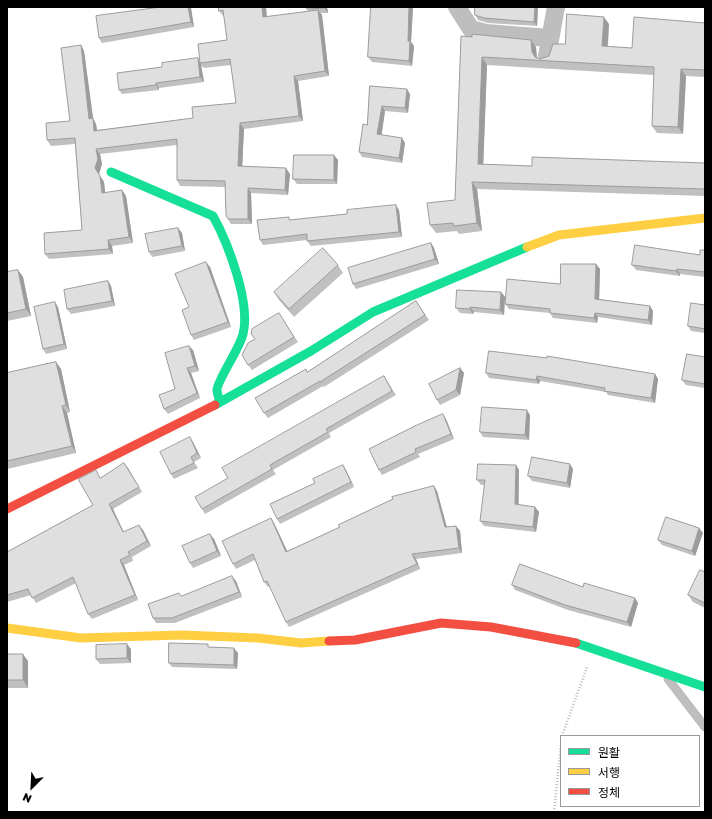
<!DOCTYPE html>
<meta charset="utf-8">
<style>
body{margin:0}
#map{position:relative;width:712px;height:819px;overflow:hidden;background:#fff;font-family:"Golos Text","Noto Sans KR",sans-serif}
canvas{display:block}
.frame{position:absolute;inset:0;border:8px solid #000;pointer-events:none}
.legend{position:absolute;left:560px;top:735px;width:140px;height:72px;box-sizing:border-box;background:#fff;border:1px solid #999;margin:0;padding:5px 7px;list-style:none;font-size:12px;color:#000}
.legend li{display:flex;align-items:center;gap:8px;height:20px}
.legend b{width:20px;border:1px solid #999}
.north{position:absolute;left:12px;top:767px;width:40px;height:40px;-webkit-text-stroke:3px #fff;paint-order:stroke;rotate:204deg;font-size:11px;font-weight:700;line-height:16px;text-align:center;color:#000}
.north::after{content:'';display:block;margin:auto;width:14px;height:18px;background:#000;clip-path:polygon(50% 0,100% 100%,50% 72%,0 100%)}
</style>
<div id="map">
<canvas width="712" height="819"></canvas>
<div class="frame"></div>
<ul class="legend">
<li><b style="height:5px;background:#16e098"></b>원활</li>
<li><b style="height:5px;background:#ffcf43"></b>서행</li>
<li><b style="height:5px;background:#f24e42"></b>정체</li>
</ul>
<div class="north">N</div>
</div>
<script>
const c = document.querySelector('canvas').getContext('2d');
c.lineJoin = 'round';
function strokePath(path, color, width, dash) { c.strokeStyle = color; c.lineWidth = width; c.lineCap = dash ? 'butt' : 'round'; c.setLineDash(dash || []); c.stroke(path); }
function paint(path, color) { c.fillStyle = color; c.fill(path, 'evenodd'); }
strokePath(new Path2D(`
 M 562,736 L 587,667
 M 554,812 L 561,744`), '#b9b9b9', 2.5, [1, 2]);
strokePath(new Path2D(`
 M 668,679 L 705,727`), '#bebebe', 9);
strokePath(new Path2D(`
 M 457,7 L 471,29 L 486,33 L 550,38
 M 547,56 L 556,7`), '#bebebe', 18);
strokePath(new Path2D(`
 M 111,172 L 213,216 C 228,243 251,303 243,334 C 240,348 217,381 217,390 C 217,394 219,398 220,402
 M 215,405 L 311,351 L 373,312 L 527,247
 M 576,643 L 705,687`), '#16e098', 9);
strokePath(new Path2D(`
 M 527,247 L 559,235 L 705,218
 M 7,628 L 81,638 L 182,635 L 258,638 L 301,643 L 329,641`), '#ffcf43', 9);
strokePath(new Path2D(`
 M 7,509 L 215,405
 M 329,641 L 355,640 L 441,623 L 491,627 L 576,643`), '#f24e42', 9);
paint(new Path2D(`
 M 161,7 L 190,7 L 191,8 L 194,27 L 102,43 L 99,38 Z
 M 219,7 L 266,7 L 267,17 L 308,11 L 307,9 L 307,7 L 327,7 L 328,13 L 320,13 L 322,15 L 329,76 L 298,81 L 303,121 L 244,129 L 242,166 L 290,174 L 288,195 L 251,193 L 252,224 L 231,224 L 228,219 L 225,187 L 180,186 L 177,180 L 177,145 L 100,154 L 102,164 L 99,174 L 104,182 L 105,193 L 122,190 L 126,196 L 133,243 L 112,246 L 113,254 L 49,259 L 45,254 L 82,230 L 75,144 L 51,146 L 47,140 L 70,121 L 81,45 L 84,51 L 93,118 L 96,124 L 97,130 L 193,118 L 236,103 L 231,65 L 204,68 L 201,65 L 204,82 L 159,88 L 159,90 L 122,94 L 119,90 L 200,62 L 227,40 L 224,16 L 223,16 L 219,11 Z
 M 371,7 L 413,7 L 411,42 L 414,46 L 412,66 L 372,62 L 368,57 Z
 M 538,7 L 537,26 L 488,23 L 478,20 L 475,15 Z
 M 705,23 L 705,77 L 686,76 L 683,134 L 657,133 L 652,126 L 654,75 L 487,65 L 483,165 L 532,166 L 705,163 L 705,196 L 477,189 L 482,231 L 459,234 L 457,231 L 436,233 L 430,225 L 455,200 L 461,36 L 536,47 L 537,57 L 540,59 L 549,56 L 565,44 L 609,24 L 608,47 L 632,48 Z
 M 370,86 L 410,94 L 408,113 L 385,111 L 381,135 L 402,138 L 405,143 L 402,163 L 362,157 L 359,152 L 367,125 Z
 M 338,160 L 337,184 L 297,184 L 293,179 Z
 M 399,210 L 402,237 L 311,246 L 307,241 L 307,240 L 263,245 L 260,240 L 291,220 Z
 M 178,228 L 182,233 L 185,251 L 152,257 L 149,252 Z
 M 431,243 L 434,248 L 439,264 L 356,289 L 353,284 Z
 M 705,250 L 705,277 L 680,274 L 680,276 L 636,270 L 632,265 L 700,255 Z
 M 596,264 L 600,269 L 599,299 L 650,306 L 653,311 L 652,325 L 598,317 L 597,323 L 553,318 L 550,313 L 509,309 L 505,304 L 560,284 Z
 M 338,265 L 343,273 L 294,317 L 279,300 L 274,292 Z
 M 210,267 L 231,327 L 194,340 L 191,335 L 189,307 Z
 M 18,270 L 23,277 L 31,316 L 7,321 L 7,272 Z
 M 108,281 L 111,286 L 115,306 L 71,314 L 67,309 Z
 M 501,292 L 505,297 L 504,315 L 474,312 L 473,314 L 460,313 L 456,308 Z
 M 416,301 L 429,320 L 324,387 L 323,386 L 268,418 L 264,413 L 308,372 Z
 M 705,305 L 705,333 L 691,331 L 688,326 Z
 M 58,307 L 67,349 L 46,354 L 43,349 Z
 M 279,313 L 298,342 L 252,370 L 248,365 L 255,339 Z
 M 193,350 L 199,371 L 191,373 L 200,398 L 168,414 L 164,409 L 175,389 Z
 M 705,357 L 705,388 L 686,385 L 682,380 Z
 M 56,362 L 61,369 L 70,412 L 67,413 L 76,453 L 7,469 L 7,373 Z
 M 460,368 L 464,373 L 460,395 L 440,405 L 437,400 Z
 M 486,373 L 655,374 L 658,379 L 655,403 L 608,395 L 606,392 L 540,381 L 539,384 L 489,378 Z
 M 384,376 L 396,395 L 329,433 L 331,437 L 273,470 L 276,474 L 205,514 L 202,509 L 228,478 Z
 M 530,415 L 529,440 L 483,437 L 480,432 Z
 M 446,419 L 454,439 L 418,454 L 420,457 L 382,475 L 379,470 Z
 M 193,442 L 201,458 L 194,462 L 198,468 L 174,479 L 171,474 Z
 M 516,465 L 519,470 L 519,505 L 535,507 L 539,512 L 536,532 L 484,526 L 480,521 L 485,485 L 481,485 L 477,480 Z
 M 128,468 L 142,492 L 113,509 L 124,532 L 143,530 L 151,546 L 132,557 L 133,561 L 124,565 L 138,600 L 92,619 L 88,614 L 76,583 L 36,603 L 31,595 L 7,602 L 7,552 L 93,505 Z
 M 573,469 L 570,488 L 532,481 L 528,476 Z
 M 346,470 L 354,487 L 280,524 L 277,519 L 315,483 Z
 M 434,486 L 437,491 L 447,527 L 456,526 L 460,531 L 462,553 L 416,559 L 420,569 L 289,627 L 286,622 L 270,586 L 268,587 L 264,582 L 255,560 L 236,569 L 233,564 L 271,518 L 274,523 L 287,551 Z
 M 699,528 L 703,533 L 695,556 L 662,545 L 658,540 Z
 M 214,539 L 221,556 L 193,568 L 190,563 Z
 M 705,572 L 705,608 L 693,602 L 688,595 Z
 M 236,581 L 242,597 L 175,623 L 156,623 L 153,618 L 182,596 Z
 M 512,585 L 635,598 L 638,603 L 631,627 L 568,610 L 515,590 Z
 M 211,647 L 238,653 L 237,669 L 172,667 L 169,663 Z
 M 131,649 L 131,663 L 100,664 L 96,659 Z
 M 7,654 L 28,661 L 28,688 L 7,688 Z`), '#c0c0c0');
paint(new Path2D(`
 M 188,7 L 190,7 L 191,8 L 194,27 L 191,22 Z
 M 262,7 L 266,7 L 267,23 L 263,17 Z
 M 324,7 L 327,7 L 328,13 L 324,8 Z
 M 409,7 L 413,7 L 411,42 L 414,46 L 412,66 L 409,61 L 408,41 Z
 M 535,7 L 538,7 L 537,26 L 534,22 Z
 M 318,10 L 322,15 L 329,76 L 325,71 Z
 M 604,17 L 609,24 L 607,54 L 602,46 Z
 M 531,40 L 536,47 L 537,60 L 532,52 Z
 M 81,45 L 84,51 L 93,118 L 96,124 L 98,136 L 94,131 L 89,119 Z
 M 482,57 L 487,65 L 483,172 L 478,164 Z
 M 198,58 L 201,64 L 204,82 L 200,77 Z
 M 681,69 L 686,76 L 683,134 L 678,127 Z
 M 294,76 L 298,81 L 303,121 L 299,116 Z
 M 156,83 L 159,88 L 159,90 L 156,85 Z
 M 407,89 L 410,94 L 408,113 L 405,108 Z
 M 382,106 L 385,111 L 381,139 L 377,134 Z
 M 240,123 L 244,129 L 242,171 L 238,166 Z
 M 402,138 L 405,143 L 402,163 L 399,158 Z
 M 96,149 L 100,154 L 102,164 L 99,174 L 104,182 L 106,199 L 102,193 L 95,168 Z
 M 334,155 L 338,160 L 337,184 L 334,180 Z
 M 286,168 L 290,174 L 288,195 L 285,190 Z
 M 472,182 L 477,189 L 482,231 L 477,223 Z
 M 248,188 L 251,193 L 252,224 L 248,219 Z
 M 122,190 L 126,196 L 133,243 L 129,237 Z
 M 396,205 L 399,210 L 402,237 L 399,232 Z
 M 178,228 L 182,233 L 185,251 L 182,246 Z
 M 108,240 L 112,246 L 113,254 L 109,249 Z
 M 431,243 L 434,248 L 439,264 L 435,259 Z
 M 206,262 L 210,267 L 231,327 L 228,322 Z
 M 596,264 L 600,269 L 599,304 L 595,299 Z
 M 677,269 L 680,274 L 680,276 L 676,271 Z
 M 18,270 L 23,277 L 31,316 L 26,309 Z
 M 108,281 L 111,286 L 115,306 L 112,301 Z
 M 501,292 L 505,297 L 504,315 L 500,310 Z
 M 55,302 L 58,307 L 67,349 L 64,344 Z
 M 650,306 L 653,311 L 652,325 L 648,320 Z
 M 470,307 L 474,312 L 473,314 L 470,309 Z
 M 595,313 L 598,317 L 597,323 L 594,318 Z
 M 189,346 L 193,350 L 199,371 L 195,366 Z
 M 56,362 L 61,369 L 70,412 L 66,405 Z
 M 187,368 L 191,373 L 200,398 L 197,393 Z
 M 460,368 L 464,373 L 460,395 L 456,390 Z
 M 655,374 L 658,379 L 655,403 L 651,398 Z
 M 537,376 L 540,381 L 539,384 L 536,380 Z
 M 62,406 L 67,413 L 76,453 L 72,446 Z
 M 527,410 L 530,415 L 529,440 L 525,435 Z
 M 443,414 L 446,419 L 454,439 L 451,434 Z
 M 190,437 L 193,442 L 201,458 L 197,453 Z
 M 124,463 L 128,468 L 142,492 L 139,487 Z
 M 570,464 L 573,469 L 570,488 L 567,483 Z
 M 343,465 L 346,470 L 354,487 L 351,482 Z
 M 516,465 L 519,470 L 518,509 L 515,504 Z
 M 434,486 L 437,491 L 448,532 L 445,527 Z
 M 109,504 L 113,509 L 126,538 Z
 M 535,507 L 539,512 L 536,532 L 533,527 Z
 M 271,518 L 274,523 L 290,557 L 286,552 Z
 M 139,525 L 143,530 L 151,546 L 147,541 Z
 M 456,526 L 460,531 L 462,553 L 459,548 Z
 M 699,528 L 703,533 L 695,556 L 692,551 Z
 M 210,534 L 214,539 L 221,556 L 217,551 Z
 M 412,554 L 416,559 L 420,569 L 417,564 Z
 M 120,560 L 124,565 L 138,600 L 135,595 Z
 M 232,576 L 236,581 L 242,597 L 239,592 Z
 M 635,598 L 638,603 L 631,627 L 627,622 Z
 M 127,644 L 131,649 L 131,663 L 127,658 Z
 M 234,648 L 238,653 L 237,669 L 234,665 Z
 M 23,654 L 28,661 L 28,688 L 23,680 Z`), '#9c9c9c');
const building = new Path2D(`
 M 161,7 L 188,7 L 191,22 L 99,38 L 96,16 Z
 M 219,7 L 262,7 L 263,17 L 318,10 L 325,71 L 294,76 L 299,116 L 240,123 L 238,166 L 286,168 L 285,190 L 248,188 L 248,219 L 228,219 L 226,215 L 225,181 L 177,180 L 177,139 L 96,149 L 98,159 L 95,168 L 100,176 L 102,193 L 122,190 L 129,237 L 108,240 L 109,249 L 45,254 L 44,233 L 82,230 L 75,138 L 47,140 L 46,123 L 70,121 L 61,48 L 81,45 L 89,119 L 93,118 L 94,131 L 193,118 L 192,107 L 236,103 L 230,59 L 200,63 L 198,44 L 227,40 L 223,10 L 219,11 Z
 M 307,7 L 324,7 L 324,8 L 307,9 Z
 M 371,7 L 409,7 L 408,41 L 410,41 L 409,61 L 368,57 Z
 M 475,7 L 535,7 L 534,22 L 484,18 L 475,15 Z
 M 567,14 L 604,17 L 602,46 L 632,48 L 634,17 L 705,23 L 705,70 L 681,69 L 678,127 L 652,126 L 654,67 L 482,57 L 478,164 L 532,166 L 532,157 L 705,163 L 705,189 L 472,182 L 477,223 L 454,226 L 453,223 L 430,225 L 427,203 L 455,200 L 461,36 L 472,37 L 472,34 L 531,40 L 532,52 L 535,57 L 540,59 L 549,56 L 553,44 L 565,44 Z
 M 198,58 L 200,77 L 156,83 L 156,85 L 119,90 L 117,73 L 162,67 L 162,63 Z
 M 370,86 L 407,89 L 405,108 L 382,106 L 377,134 L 402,138 L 399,158 L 359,152 L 363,124 L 367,125 Z
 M 294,155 L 334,155 L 334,180 L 293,179 Z
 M 396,205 L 399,232 L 307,241 L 307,234 L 260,240 L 257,220 L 289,217 L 289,220 L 347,214 L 347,210 Z
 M 178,228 L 182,246 L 149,252 L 145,234 Z
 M 431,243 L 435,259 L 353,284 L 348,268 Z
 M 635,245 L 700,255 L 700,250 L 705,250 L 705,272 L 677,269 L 676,271 L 632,265 Z
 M 323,248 L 338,265 L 289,309 L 274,292 Z
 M 206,262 L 228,322 L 191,335 L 182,310 L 189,307 L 175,274 Z
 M 561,264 L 596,264 L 595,299 L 650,306 L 648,320 L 595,313 L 594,318 L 550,313 L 550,309 L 505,304 L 507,279 L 560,284 Z
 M 18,270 L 26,309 L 7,313 L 7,272 Z
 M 108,281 L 112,301 L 67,309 L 64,290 Z
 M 457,290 L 501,292 L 500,310 L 470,307 L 470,309 L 456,308 Z
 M 416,301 L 425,315 L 320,382 L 320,381 L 264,413 L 255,398 L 306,369 L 307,372 Z
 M 55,302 L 64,344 L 43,349 L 34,307 Z
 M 691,303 L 705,305 L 705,329 L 688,326 Z
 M 279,313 L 294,337 L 248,365 L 242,355 L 248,343 L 255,339 L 251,334 L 252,329 Z
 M 189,346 L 195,366 L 187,368 L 197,393 L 164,409 L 159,395 L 175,389 L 165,353 Z
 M 489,351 L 547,358 L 547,356 L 655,374 L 651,398 L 604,391 L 605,388 L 537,376 L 536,380 L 486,373 Z
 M 687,354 L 705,357 L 705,384 L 682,380 Z
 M 56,362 L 66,405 L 62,406 L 72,446 L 7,461 L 7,373 Z
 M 460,368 L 456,390 L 437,400 L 429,384 Z
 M 384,376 L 392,391 L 326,429 L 328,432 L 270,465 L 272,469 L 202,509 L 195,497 L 228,478 L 222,468 Z
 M 482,407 L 527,410 L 525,435 L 480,432 Z
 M 443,414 L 451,434 L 415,449 L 416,452 L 379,470 L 369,449 L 417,425 Z
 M 190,437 L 197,453 L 191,457 L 194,463 L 171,474 L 160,452 Z
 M 532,457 L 570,464 L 567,483 L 528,476 Z
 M 124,463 L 139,487 L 109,504 L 123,532 L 139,525 L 147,541 L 128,552 L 130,555 L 120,560 L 135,595 L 88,614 L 73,577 L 32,598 L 28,589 L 7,595 L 7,552 L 93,505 L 78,479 L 96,470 L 100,478 Z
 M 478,464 L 516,465 L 515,504 L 535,507 L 533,527 L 480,521 L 485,480 L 477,480 Z
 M 343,465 L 351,482 L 277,519 L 270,504 L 315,483 L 313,479 Z
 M 434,486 L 445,527 L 456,526 L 459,548 L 412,554 L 417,564 L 286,622 L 267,581 L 264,582 L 253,554 L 233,564 L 222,541 L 271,518 L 286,552 L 340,527 L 338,525 L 393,499 L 392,497 Z
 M 666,517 L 699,528 L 692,551 L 658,540 Z
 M 210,534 L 217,551 L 190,563 L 182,546 Z
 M 520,564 L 583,587 L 584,583 L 635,598 L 627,622 L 565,605 L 512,585 Z
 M 700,570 L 705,572 L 705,603 L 688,595 Z
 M 232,576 L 239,592 L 172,618 L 153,618 L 148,604 L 179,593 L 181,596 Z
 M 169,643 L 208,644 L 208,647 L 234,648 L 234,665 L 169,663 Z
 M 127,644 L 127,658 L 96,659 L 96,645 Z
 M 7,654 L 23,654 L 23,680 L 7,680 Z`);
paint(building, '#dfdfdf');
strokePath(building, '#9c9c9c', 1);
</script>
